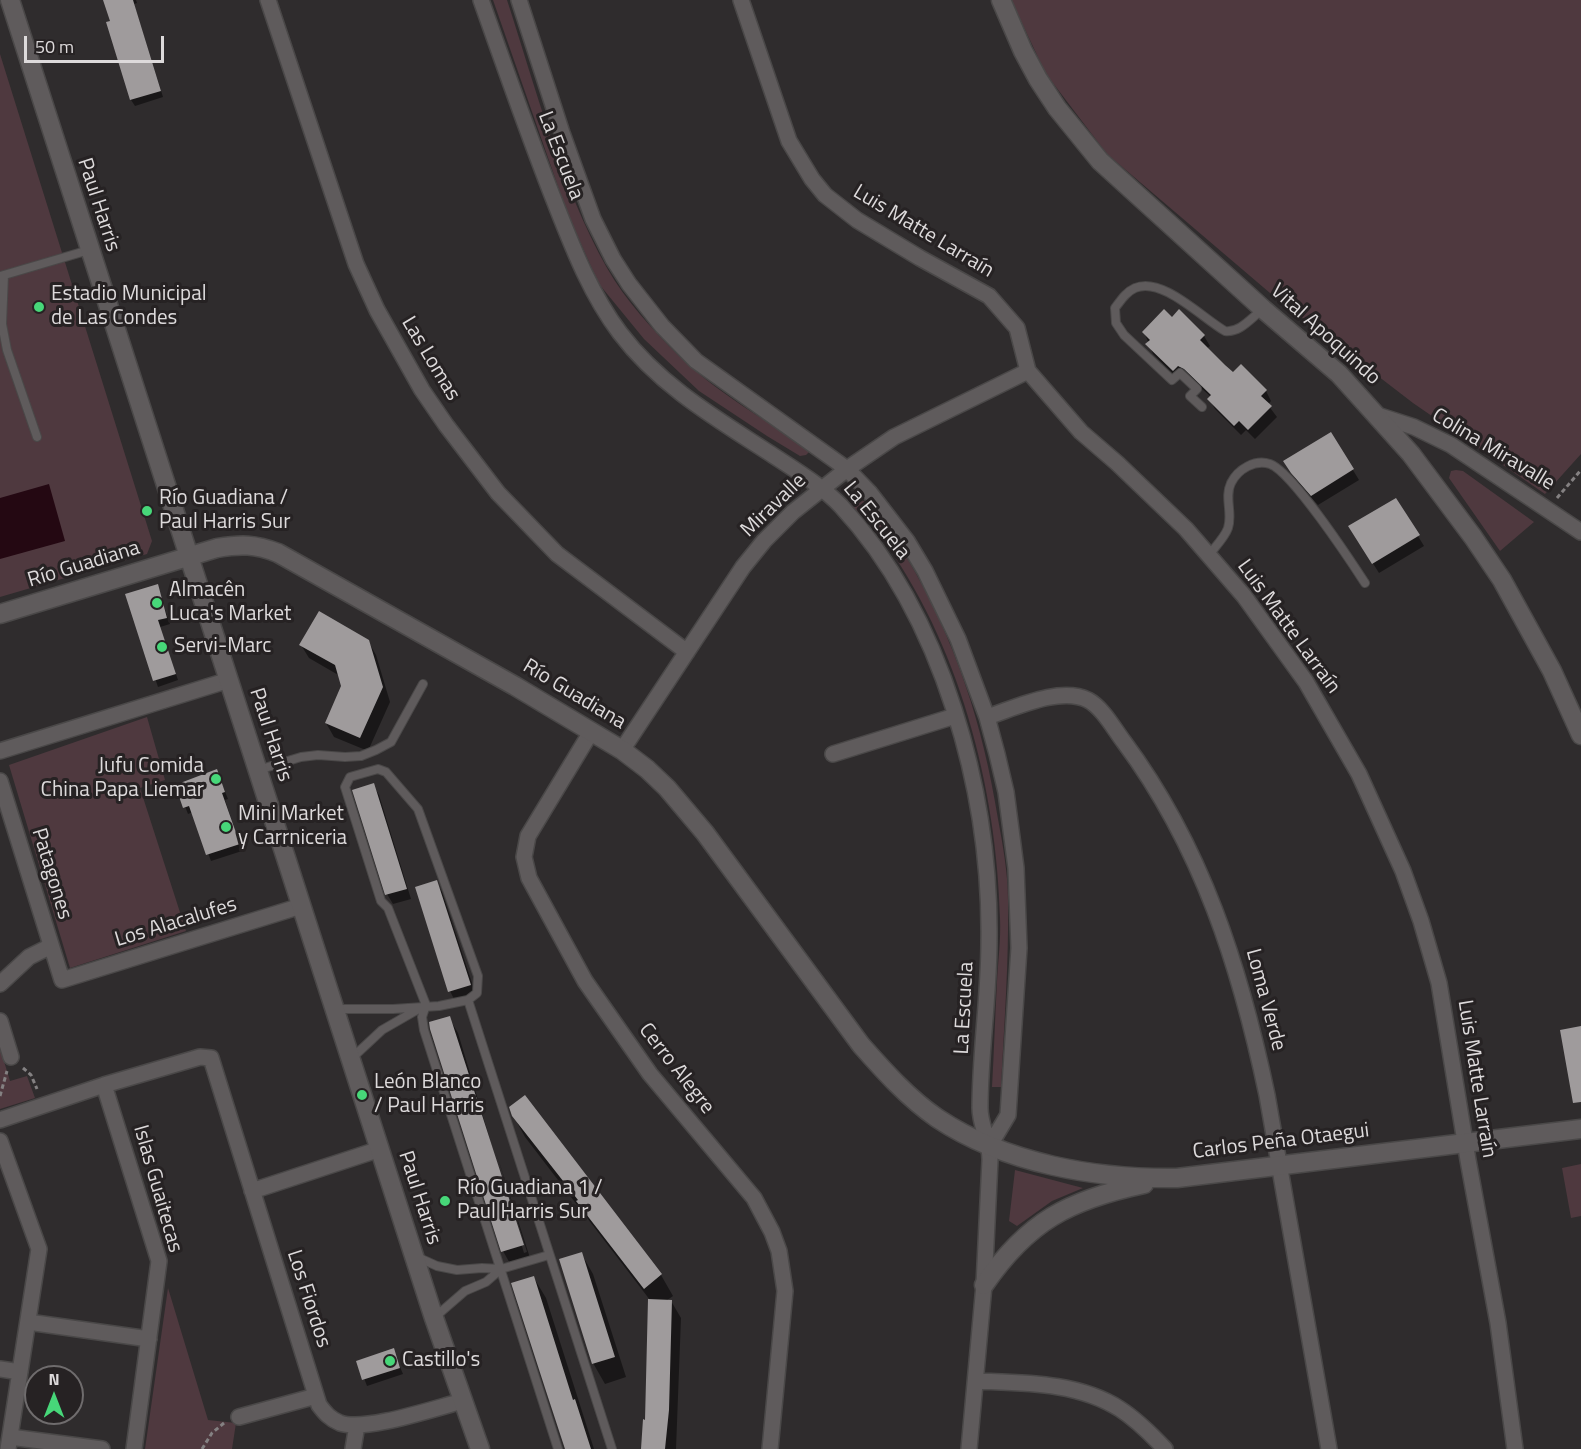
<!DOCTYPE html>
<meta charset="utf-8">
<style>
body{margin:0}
#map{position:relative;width:1581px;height:1449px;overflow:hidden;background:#2f2c2d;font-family:"Titillium Web",sans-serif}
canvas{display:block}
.north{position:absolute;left:24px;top:1365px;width:60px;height:60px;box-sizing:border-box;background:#262223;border:2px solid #6f6c6d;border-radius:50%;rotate:0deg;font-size:16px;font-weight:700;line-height:24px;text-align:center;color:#dddadb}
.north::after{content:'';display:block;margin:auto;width:21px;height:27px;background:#47d779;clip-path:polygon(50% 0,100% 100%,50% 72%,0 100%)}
.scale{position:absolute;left:24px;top:36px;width:140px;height:27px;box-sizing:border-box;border:3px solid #dddadb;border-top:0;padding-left:8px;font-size:18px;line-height:21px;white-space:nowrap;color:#dddadb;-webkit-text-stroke:4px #262223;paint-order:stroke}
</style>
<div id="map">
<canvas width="1581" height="1449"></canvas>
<div class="north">N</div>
<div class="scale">50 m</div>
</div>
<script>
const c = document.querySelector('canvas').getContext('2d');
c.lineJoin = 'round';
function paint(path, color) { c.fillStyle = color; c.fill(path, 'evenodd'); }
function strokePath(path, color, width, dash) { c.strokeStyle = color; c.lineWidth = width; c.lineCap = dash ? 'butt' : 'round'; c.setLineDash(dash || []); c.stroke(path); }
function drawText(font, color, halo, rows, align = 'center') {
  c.font = font + ' "Titillium Web",sans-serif'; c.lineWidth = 6; c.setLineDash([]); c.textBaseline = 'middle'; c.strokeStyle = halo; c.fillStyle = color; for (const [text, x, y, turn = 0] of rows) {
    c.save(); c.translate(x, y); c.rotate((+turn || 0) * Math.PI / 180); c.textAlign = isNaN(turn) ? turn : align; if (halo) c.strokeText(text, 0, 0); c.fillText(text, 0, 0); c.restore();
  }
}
paint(new Path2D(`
 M 493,0 L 507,0 C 536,89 561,186 607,268 C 626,301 652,329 679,356 C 716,392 764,419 808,448 L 809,452 L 806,455 L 800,456 L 767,436 L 699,391 L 644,339 L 599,284 L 568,215 Z
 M 1011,0 L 1581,0 L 1581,454 L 1545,494 L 1413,403 L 1270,293 L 1107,154 L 1046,74 Z
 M 0,54 L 152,541 L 147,554 L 0,597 Z
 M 1456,470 L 1463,471 L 1534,522 L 1500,551 L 1449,478 L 1451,471 Z
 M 855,498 C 877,501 896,540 907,558 C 956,641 983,725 998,819 C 1003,846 1008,873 1008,900 C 1009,963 1004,1025 1001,1087 L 992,1087 C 994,1052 995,1017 997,982 C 998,961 1001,940 1000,918 C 997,789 959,641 880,536 C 872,525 861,516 852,506 L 851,500 Z
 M 147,717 L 165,780 L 140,788 L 186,931 L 70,968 L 9,765 Z
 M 0,1048 L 10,1081 L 27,1076 L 35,1098 L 0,1109 Z
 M 1581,1164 L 1581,1216 L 1571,1218 L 1562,1168 Z
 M 1015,1170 L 1083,1188 L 1052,1201 L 1017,1226 L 1009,1221 Z
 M 168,1288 L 208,1420 L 236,1423 L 232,1449 L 145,1449 Z`), '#4f393f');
paint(new Path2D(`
 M 49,484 L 65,541 L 0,559 L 0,498 Z`), '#240812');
paint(new Path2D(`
 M 104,0 L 136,0 L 137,3 L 134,4 L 163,97 L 135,106 L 131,100 L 108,23 L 111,22 Z
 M 1172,319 L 1204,336 L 1210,346 L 1206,349 L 1233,374 L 1266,391 L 1271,401 L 1268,405 L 1277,417 L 1255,439 L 1246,430 L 1241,435 L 1215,409 L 1209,399 L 1211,397 L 1191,379 L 1184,375 L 1179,380 L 1153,354 L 1144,332 Z
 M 1331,434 L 1359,480 L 1318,505 L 1298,483 L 1285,461 Z
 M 1396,500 L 1424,546 L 1379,573 L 1350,527 Z
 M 157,586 L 170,624 L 160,627 L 178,680 L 158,687 L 127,595 Z
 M 368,641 L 376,655 L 390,702 L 368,751 L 334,737 L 326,723 L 343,686 L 340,676 L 309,658 L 301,645 Z
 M 219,777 L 228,799 L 225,800 L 242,851 L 211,861 L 193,812 L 188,814 L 177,786 Z
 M 373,785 L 379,795 L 411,899 L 393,904 L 387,894 Z
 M 436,882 L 442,892 L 476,995 L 455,1001 L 450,991 Z
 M 449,1018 L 458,1033 L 524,1253 L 527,1252 L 496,1152 L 531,1261 L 512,1267 L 503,1251 L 431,1023 Z
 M 525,1097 L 661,1275 L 673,1296 L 666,1301 L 671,1301 L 681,1318 L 676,1449 L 642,1449 L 647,1421 L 650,1300 L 525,1137 L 513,1115 Z
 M 581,1253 L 593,1274 L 626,1377 L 605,1384 L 593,1363 Z
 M 534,1278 L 546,1298 L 594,1449 L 566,1449 Z
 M 393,1350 L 403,1374 L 367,1386 L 358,1362 Z`), '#0007');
paint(new Path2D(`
 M 103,0 L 133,0 L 161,91 L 130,100 L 106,22 L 110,21 Z
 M 1164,309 L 1172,317 L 1179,309 L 1205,335 L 1200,340 L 1225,365 L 1233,372 L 1241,364 L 1267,390 L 1261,396 L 1272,406 L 1248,430 L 1239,421 L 1234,426 L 1207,399 L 1211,395 L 1184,369 L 1178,366 L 1173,371 L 1145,344 L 1150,340 L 1142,332 Z
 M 1331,432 L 1354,469 L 1311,496 L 1291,473 L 1283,461 Z
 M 1396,498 L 1420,535 L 1372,564 L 1348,526 Z
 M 158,584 L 167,618 L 158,620 L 176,674 L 153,681 L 125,594 Z
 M 319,611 L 369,640 L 383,687 L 360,738 L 325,723 L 341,686 L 335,665 L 299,645 Z
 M 217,769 L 225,792 L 222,793 L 240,844 L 206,855 L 189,806 L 183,808 L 175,785 Z
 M 374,783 L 407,889 L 385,895 L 352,790 Z
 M 437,880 L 471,985 L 448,992 L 415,887 Z
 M 450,1016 L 524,1245 L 501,1252 L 430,1029 L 429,1022 Z
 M 1581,1026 L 1581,1102 L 1573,1103 L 1560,1030 Z
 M 525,1095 L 662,1274 L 644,1289 L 576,1201 L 578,1200 L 512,1116 L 509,1107 Z
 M 582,1252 L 615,1357 L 592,1364 L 559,1259 Z
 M 534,1276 L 573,1400 L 575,1399 L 591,1449 L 565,1449 L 545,1388 L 511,1283 Z
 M 648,1299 L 672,1300 L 669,1410 L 665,1449 L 641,1449 L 643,1419 L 645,1420 Z
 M 394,1348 L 400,1368 L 362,1380 L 356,1361 Z`), '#9f9b9c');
const service = new Path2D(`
 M 4,275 L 2,324 L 7,350 L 37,437
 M 1,276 L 89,250
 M 1202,407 L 1190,396 L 1197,389 L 1180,373 L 1172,380 L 1124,335 L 1116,323 L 1115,308 C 1121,300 1126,292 1135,288 C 1162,276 1202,318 1225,331 C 1240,333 1251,318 1262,310
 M 1209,555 C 1215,547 1225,537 1228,528 C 1233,513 1224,498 1231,483 C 1238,469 1255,459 1270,464 C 1292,472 1350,560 1365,583
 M 258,770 L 301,757 L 318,755 L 345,757 L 361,756 L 376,750 L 391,742 L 423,684
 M 468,1000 L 612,1449
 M 336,1009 L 393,1009 L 439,1006 L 468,1000 L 477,993 L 478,976 L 418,809 L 386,772 L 378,769 L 350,777 L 345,787 L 381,901 L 388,908 L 426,1005 L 422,1017 L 424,1030 L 558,1449
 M 352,1058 L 382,1030 L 422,1007
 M 417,1257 L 437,1266 L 457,1270 L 482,1268 L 501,1269 L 549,1255
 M 435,1317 L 465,1291 L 486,1282 L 501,1269`);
const minor = new Path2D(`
 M 268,0 L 356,264 L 377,310 L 422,390 L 446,425 L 498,493 L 557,554 L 687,652
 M 481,0 C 504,65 527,131 552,195 C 571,243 589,292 620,333 C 660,386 717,419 771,454 C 795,470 821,485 841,506 C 943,616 991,793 989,941 C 989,997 980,1053 980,1108 C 980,1126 990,1140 990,1160 L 984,1285 L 969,1449
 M 519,0 L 562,133 L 593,219 L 613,259 L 629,284 L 662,326 L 696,361 L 847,469 L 870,493 L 907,541 L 925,571 L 958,639 L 987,717 L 997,754 L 1006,792 L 1016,868 L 1019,948 L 1008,1115 L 990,1145
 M 741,0 L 789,141 L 812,179 L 825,195 L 857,220 L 920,258 L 989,296 L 1017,328 L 1028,371 L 1081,432 L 1117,463 L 1186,529 L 1244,596 L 1306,682 L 1359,774 L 1403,871 L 1421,921 L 1439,983 L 1468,1160 L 1498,1323 L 1515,1449
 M 1377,415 L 1414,427 L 1451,445 L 1581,532
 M 987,717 C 1015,708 1060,686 1088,700 C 1103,708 1114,729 1124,742 C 1202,847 1240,967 1267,1095 L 1329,1449
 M 591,732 L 528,836 L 524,857 L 529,878 L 585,981 L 650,1074 L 754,1198 L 772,1232 L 779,1251 L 785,1291 L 770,1449
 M 622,750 L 743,567 L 764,541 L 793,512 L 847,469 L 894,437 L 1028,371
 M 0,751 L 229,680
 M 833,754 L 955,716
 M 0,781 L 62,980 L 301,906
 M 0,984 L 29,957 L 51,946
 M 0,1021 L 11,1057
 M 104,1085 L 159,1261 L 134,1449
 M 0,1120 L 104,1085 L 200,1057 L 211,1058 L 319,1405 C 325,1413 330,1419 340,1423 C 365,1432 435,1408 463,1401
 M 0,1141 L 39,1249 L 8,1449
 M 252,1191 L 380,1149
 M 28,1322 L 149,1339
 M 0,1369 L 20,1372
 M 976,1381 C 1024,1383 1078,1382 1120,1409 C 1137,1420 1151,1434 1165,1449
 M 239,1417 L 316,1396
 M 10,1437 L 102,1449
 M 353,1449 L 357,1425`);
const tertiary = new Path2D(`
 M 10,0 L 434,1318 L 480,1449
 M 1001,0 L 1023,51 L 1038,79 L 1057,108 L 1100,161 L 1263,309 L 1339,374 L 1411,454 L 1473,537 L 1502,580 L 1552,671 L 1581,735
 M 0,614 L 217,548 C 241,544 255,544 278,553 L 515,686 L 622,750 L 647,769 L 667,788 L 705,833 L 861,1045 C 884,1071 908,1098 937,1118 C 1006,1164 1096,1179 1177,1178 L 1581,1129
 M 984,1285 C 1028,1221 1069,1200 1144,1184`);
strokePath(service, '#4a4848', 10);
strokePath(minor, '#4a4848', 18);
strokePath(tertiary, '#4a4848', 21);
strokePath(new Path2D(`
 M 1557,498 L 1581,470
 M 23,1068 L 31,1075 L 37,1089
 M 0,1096 L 7,1071
 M 202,1449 L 212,1433 L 224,1423`), '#848182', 3, [4.5, 3]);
strokePath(service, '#5f5b5c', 8);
strokePath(minor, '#5f5b5c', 15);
strokePath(tertiary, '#5f5b5c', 18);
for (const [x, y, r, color] of [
 [39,307,6,"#47d779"],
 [147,511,6,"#47d779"],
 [157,603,6,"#47d779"],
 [162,647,6,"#47d779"],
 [216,779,6,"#47d779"],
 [226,827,6,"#47d779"],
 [362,1095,6,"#47d779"],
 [445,1201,6,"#47d779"],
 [390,1361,6,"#47d779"]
]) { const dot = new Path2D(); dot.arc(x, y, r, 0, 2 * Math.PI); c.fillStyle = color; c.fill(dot); strokePath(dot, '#262223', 2); }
drawText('21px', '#dddadb', '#262223', [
 ["La Escuela",560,156,69],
 ["Paul Harris",98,205,72],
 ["Luis Matte Larraín",923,232,31],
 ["Vital Apoquindo",1325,335,42],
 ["Las Lomas",430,359,59],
 ["Colina Miravalle",1493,450,31],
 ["Miravalle",774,506,-44],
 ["La Escuela",876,521,51],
 ["Río Guadiana",84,565,-17],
 ["Luis Matte Larraín",1288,627,54],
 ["Río Guadiana",574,695,31],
 ["Paul Harris",270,735,72],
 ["Patagones",51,874,73],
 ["Los Alacalufes",176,923,-17],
 ["Loma Verde",1265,1000,75],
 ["La Escuela",965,1008,-87],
 ["Cerro Alegre",676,1069,52],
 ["Luis Matte Larraín",1476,1079,81],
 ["Carlos Peña Otaegui",1281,1142,-7],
 ["Islas Guaitecas",157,1189,74],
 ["Paul Harris",419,1198,72],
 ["Los Fiordos",308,1299,72]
]);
drawText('21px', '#dddadb', '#262223', [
 ["Estadio Municipal",51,295],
 ["de Las Condes",51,319],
 ["Río Guadiana /",159,499],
 ["Paul Harris Sur",159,523],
 ["Almacên",169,591],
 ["Luca's Market",169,615],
 ["Servi-Marc",174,647],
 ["Jufu Comida",204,767,"right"],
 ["China Papa Liemar",204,791,"right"],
 ["Mini Market",238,815],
 ["y Carrniceria",238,839],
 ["León Blanco",374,1083],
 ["/ Paul Harris",374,1107],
 ["Río Guadiana 1 /",457,1189],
 ["Paul Harris Sur",457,1213],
 ["Castillo's",402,1361]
], 'left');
</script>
